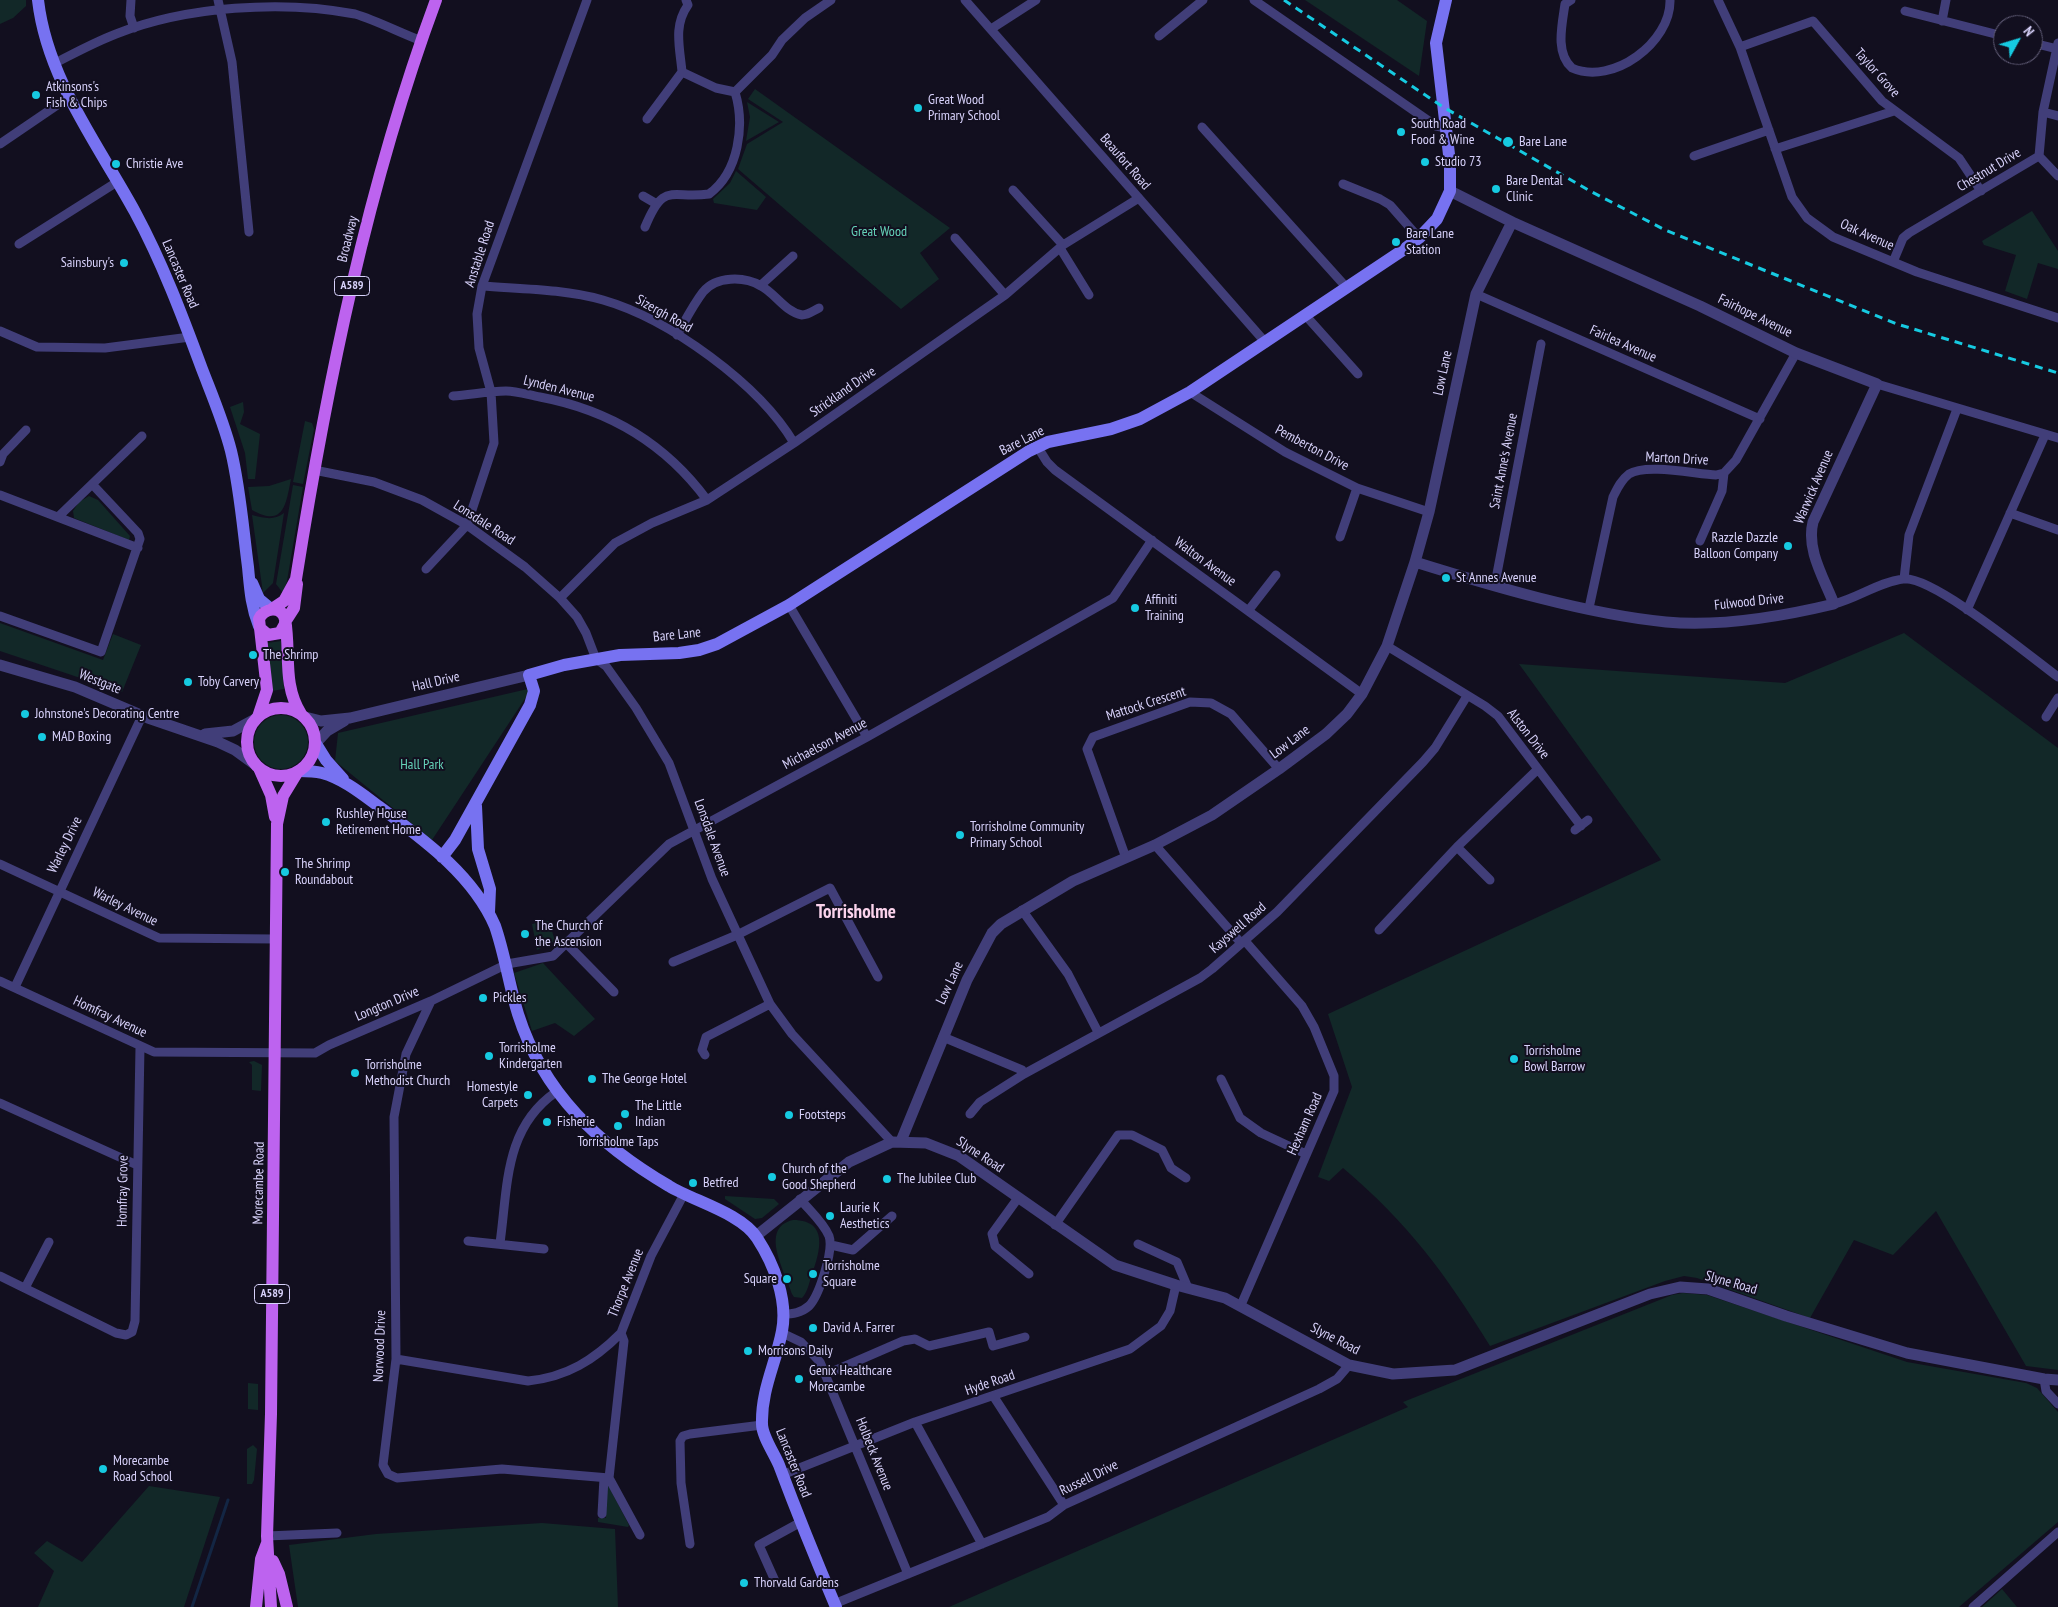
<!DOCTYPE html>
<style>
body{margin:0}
#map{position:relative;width:2058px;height:1607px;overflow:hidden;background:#120f1f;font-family:"PT Sans Narrow",sans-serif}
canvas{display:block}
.north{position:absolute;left:1993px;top:15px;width:50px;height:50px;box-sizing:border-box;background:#120f1f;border:1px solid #615d77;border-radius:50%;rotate:51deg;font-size:14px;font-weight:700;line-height:20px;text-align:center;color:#d7d1fa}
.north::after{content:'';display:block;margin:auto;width:18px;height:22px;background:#16cae1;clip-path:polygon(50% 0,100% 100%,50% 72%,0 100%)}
</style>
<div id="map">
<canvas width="2058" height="1607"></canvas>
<div class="north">N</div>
</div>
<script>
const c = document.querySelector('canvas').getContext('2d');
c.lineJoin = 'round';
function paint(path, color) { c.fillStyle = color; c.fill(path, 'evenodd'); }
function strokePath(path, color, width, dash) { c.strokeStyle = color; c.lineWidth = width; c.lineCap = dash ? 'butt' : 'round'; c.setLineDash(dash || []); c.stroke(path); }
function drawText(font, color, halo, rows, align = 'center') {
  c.font = font + ' "PT Sans Narrow",sans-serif'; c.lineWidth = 4; c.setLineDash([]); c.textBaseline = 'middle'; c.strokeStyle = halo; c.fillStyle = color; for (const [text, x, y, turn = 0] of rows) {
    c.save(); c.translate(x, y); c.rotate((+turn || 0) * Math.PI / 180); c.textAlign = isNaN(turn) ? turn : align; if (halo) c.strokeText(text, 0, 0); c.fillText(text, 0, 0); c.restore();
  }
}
paint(new Path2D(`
 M 0,0 L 26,0 L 26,6 L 13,18 L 0,24 Z
 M 1305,0 L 1397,0 L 1427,21 L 1419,76 Z
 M 755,89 L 950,228 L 920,253 L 939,279 L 901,309 L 738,169 L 747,144 L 783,122 L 748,99 Z
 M 747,102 L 779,122 L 746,141 L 750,117 Z
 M 736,171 L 766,197 L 757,210 L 714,203 L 713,199 L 730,183 Z
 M 2032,211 L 2058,251 L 2058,269 L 2038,263 L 2027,299 L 2005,291 L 2016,255 L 1984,245 L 1982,241 Z
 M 243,402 L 244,412 L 240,424 L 260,434 L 255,479 L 248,479 L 245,453 L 230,407 Z
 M 305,421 L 312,423 L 314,429 L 303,484 L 293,482 Z
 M 291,479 C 286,504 284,528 252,510 L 248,487 L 269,486 Z
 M 293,485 L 303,487 L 287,581 L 283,593 L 276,584 Z
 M 89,496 L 98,500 L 130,536 L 129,540 L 74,518 L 73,511 L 79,502 Z
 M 284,513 L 273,583 L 263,593 L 252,515 C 265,518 273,521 284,513 Z
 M 0,623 L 103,660 L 113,634 L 141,645 L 122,692 L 0,651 Z
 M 1904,633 L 2058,748 L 2058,1370 L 2026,1366 L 1936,1211 L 1893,1255 L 1854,1240 L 1810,1318 L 1697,1278 L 1684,1276 L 1665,1281 L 1490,1346 C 1445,1273 1408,1223 1343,1168 L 1329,1181 L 1318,1177 L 1352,1087 L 1328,1014 L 1661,860 L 1519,664 L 1785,683 Z
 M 281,641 L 284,689 L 272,691 L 267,643 Z
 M 532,688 L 432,840 L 335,761 L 338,733 Z
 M254 742a27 27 0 1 1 54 0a27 27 0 1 1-54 0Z
 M 536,920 L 549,921 L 555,941 L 537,950 L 532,924 L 537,923 Z
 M 543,963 L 595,1019 L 574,1036 L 555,1023 L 532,1031 L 514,973 Z
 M 254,1061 L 262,1065 L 261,1091 L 252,1090 L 252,1065 L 249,1062 Z
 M 725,1196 L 774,1199 L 779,1204 L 762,1218 L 755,1219 L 725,1199 Z
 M 793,1220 C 831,1220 819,1255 811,1277 C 809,1284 807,1293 802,1298 L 794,1297 L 792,1294 C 786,1273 758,1228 793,1220 Z
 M 1683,1293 L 1707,1295 L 1907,1362 L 2026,1383 L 2037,1388 L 2058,1412 L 2058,1522 L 1959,1607 L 949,1607 L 1408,1407 L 1403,1402 L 1672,1295 Z
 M 248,1383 L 258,1384 L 258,1410 L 248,1409 Z
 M 253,1445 L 257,1449 L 254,1480 L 252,1484 L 247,1484 L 247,1449 Z
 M 608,1485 L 629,1525 L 628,1527 L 598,1522 L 598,1518 L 606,1518 L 606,1493 Z
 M 149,1486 L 220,1497 L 184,1607 L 38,1607 L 54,1571 L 34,1553 L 47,1541 L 82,1562 Z
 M 542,1523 L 615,1529 L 618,1607 L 298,1607 L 289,1545 L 376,1534 Z
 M 2002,1589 L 2017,1607 L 1982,1607 Z`), '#122828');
strokePath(new Path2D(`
 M 192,1607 L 228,1500`), '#132644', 3);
strokePath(new Path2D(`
 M 131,0 L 130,16 L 134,28
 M 218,0 L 232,62 L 249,232
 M 965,0 L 1266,343
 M 1254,0 L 1436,126 L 1446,128
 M 1571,0 L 1565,4 C 1562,25 1555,53 1572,68 C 1613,86 1671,42 1670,0
 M 1718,0 L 1740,47 L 1792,197 L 1807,218 L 1833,237 L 1917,272 L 2058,318
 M 1905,11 L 2003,36
 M 1942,21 L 1946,0
 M 991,29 L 1036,0
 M 1159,36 L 1203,0
 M 2033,43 L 2057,49
 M 1740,47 L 1813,21 L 1882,101 L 1959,158 L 1981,191
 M 55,63 C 75,53 95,42 116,34 C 186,6 283,0 355,14 C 378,21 400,33 422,41
 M 682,72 L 716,88 L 735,92 L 772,55 L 782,40 L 805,18 L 831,0
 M 2043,112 L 2058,116
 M 647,119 L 682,72 C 680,48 673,26 688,5 L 686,0
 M 1202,127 L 1347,288
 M 0,144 L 69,97
 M 1775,149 L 1894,111
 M 1694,156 L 1769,130
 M 2039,156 L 2058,176
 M 1343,184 L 1380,199 L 1390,205 L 1419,238
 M 1013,190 L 1063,245
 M 643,196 L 655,203
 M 645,227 C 664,181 670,199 709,194 C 739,172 745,125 735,92
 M 955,238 L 1005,295
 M 19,244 L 117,182
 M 1060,248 L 1089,295
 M 1893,262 L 1903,238 L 1909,233 L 2039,156 L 2043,112 L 2058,43
 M 761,285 L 793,256
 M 482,286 C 522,289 564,289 603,300 C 669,319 759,384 794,443
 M 1476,294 L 1760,419
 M 1306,316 L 1358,374
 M 0,331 L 37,347 L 105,348 L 190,337
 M 677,335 C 685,321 693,305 703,292 C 716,276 744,276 761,286 C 775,293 785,312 802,315 C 808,315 813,311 819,308
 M 1877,384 L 2058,438
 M 1190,392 L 1285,452 L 1357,488 L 1429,512
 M 453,396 C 470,395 488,391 506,391 C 517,391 529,395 540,397 C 609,410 665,443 707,500
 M 1037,446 L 1047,462 L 1055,470 L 1362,694
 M 0,462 L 3,454 L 26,430
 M 314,470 L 374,482 L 422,500 L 467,525 L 525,567 L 560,598 L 577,617 L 586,633 L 596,659 L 606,666 L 636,708 L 669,763 L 712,879 L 770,1004 L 792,1034 L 892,1142
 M 0,495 L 138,548
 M 2010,513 L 2058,530
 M 58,517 L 142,436
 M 1340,537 L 1357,488
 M 1700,541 L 1722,491 L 1724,473
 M 426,569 L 467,525 L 494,443 L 491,392 L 479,348 L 477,314 L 482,286 L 587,0
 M 1904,579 L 1909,535 L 1957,409
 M 1495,584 L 1541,344
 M 560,598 L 615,543 L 652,523 L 707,500 L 794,443 L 1005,295 L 1063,245 L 1139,198
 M 1834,604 C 1858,598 1879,582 1903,579 C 1932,575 2031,657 2058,677
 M 789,605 L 867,737
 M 1589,608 L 1613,497 C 1617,489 1621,480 1629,474 C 1646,463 1695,474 1716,475 L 1724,473 L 1736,460 L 1796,353
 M 1967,610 L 2045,435
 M 1248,611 L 1276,575
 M 0,616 L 101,652 L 140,539 L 138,533 L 92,484
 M 1387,646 L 1485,706 L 1498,716 L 1581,826
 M 2046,717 L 2058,698
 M 1575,830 L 1588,820
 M 1155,845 L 1241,943
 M 1457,847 L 1490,880
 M 1126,858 L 1087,749 L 1093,737 L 1190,702 L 1211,703 L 1231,714 L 1279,769
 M 0,864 L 159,938 L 275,939
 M 1022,910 L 1068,974 L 1098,1032
 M 1379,930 L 1457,847 L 1538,769
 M 567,944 L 614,992
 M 673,962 L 737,935 L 830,888 L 878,977
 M 0,981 L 154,1052 L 315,1053 L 329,1045 L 431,1001 L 507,964 L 553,956 L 669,844 L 867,737 L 1113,598 L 1152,540
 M 15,987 L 142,716
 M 431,1001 L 406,1054 L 394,1117 L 396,1359 L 383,1465 L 388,1474 L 397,1478 L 502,1469 L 609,1478
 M 943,1037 L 1022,1070 L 1024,1074
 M 705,1055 L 702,1050 L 706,1037 L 770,1004
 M 1221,1079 L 1240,1118 L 1261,1133 L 1306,1154
 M 0,1103 L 137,1165
 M 970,1114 L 980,1102 L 1024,1074 L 1200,978 L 1212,969 L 1277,912 L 1423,762 L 1435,748 L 1467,696
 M 1018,1198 L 992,1234 L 995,1246 L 1029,1274
 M 1055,1225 L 1118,1135 L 1132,1135 L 1162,1150 L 1171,1168 L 1186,1178
 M 468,1241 L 544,1249
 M 500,1243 C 508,1186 504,1128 556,1092
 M 1138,1244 L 1177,1262 L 1188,1288
 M 831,1245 L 853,1250 L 892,1216
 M 0,1276 L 116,1333 L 126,1335 L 132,1332 L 135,1321 L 140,1047
 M 25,1288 L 49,1242
 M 1241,1305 L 1334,1091 L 1334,1076 L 1314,1027 L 1302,1006 L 1245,941
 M 783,1314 C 793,1314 801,1313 809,1306 C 819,1296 834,1250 829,1236 C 823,1222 810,1211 800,1199
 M 782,1333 L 801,1342 L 820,1362 L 908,1574
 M 396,1359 L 528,1381 C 567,1377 594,1360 621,1333
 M 827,1374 L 903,1341 L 915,1339 L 929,1346 L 989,1332 L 993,1346 L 1025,1337
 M 2044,1379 L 2046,1391 L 2058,1404
 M 994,1397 L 1064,1505
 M 915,1422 L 982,1544
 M 782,1475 L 915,1422 L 1130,1349 L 1161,1326 L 1170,1311 L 1176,1285
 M 609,1478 L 624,1341 L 621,1333 L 651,1256 L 684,1194
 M 609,1478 L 640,1535
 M 602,1514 L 604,1478
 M 267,1536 L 337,1533
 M 690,1544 L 681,1483 L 680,1441 L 683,1436 L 690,1434 L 762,1425
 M 776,1583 L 759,1545 L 801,1522
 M 834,1604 L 1048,1517 L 1064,1505 L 1319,1389 L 1337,1379 L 1349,1365
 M 1973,1607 L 2058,1532`), '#413e79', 9);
strokePath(new Path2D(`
 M 1415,562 C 1492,586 1586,614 1666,622 C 1722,627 1780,617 1834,604 C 1824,578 1806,550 1813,522 L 1877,384 L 1796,353 L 1700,306 L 1512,222 L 1450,191
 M 0,665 L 75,687 L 148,718 L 218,742 L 235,750 L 257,766
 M 305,717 L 321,721 L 350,718 L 529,675
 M 205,734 L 233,731 L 257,718
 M 316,743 L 327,731 L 344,721
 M 901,1141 L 967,980 L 992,933 L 1001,924 L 1073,881 L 1155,845 L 1212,815 L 1279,769 L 1326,734 L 1347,714 L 1362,694 L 1387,646 L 1415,562 L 1429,512 L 1476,294 L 1512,222
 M 756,1236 L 849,1162 L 892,1142 L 926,1143 L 959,1156 L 1115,1265 L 1176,1285 L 1225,1298 L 1349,1365 L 1393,1374 L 1455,1370 L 1650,1294 L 1680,1287 L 1708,1289 L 1786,1316 L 1907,1353 L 2044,1379 L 2058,1380`), '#413e79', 11);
strokePath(new Path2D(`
 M 38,0 C 47,79 98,144 135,212 C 162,262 182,315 202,369 C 212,395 224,423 231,451 C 240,488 243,529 248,567 C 250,588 251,606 259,626
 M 252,583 L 259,599 L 271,609
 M 316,744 L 326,760 L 343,779
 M 299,771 C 307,771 314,771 322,773 C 344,779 363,795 381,808 C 424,840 473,875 495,926 C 505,955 509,985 518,1014 C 543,1093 599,1145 669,1186 C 693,1201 741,1213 757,1238 C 774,1264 788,1300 782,1331 C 776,1363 761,1390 762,1424 C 762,1436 774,1453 779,1465 C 797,1513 816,1560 836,1607
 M 476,806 L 478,849 L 490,889 L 489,912
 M 442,857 L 455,840 L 530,705 L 534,691 L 529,675 L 564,665 L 620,655 L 679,653 L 699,650 L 717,644 L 789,605 L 1029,451 L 1048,442 L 1111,429 L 1140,419 L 1190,392 L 1403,250 L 1419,238 L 1437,219 L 1450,191 L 1450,163 L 1436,43 L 1446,0`), '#7772f1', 12);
strokePath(new Path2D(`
 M 272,609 L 284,601 L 296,579 C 327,384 367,186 436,0
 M 285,622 L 294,608 L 297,584
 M 285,624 L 280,633 L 268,635 L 260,628 L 259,619 C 264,608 281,605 285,619 C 291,652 282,684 301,714
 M247 742a34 34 0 1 1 68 0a34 34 0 1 1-68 0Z
 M 258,717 L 267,690 L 260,628
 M 259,768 L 271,795 L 275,817
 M 273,1561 L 279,1574 L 287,1607
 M 256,1607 L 261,1559 L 267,1543
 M 271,1607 L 267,1536 L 271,1414 L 277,824 L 283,796 L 297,773`), '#bd63ef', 12);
strokePath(new Path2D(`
 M 1284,0 L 1443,107 L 1592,192 L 1665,230 L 1897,324 L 2058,373`), '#16cae1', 3, [8, 6]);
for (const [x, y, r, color] of [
 [36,95,5,"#16cae1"],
 [918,108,5,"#16cae1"],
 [1401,132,5,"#16cae1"],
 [1508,142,6,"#16cae1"],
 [1425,162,5,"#16cae1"],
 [116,164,5,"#16cae1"],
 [1496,189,5,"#16cae1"],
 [1396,242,5,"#16cae1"],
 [124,263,5,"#16cae1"],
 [1788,546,5,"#16cae1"],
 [1446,578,5,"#16cae1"],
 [1135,608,5,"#16cae1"],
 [253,655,5,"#16cae1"],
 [188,682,5,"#16cae1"],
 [25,714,5,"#16cae1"],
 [42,737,5,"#16cae1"],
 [326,822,5,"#16cae1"],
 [960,835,5,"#16cae1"],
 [285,872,5,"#16cae1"],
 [525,934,5,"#16cae1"],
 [483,998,5,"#16cae1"],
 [489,1056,5,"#16cae1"],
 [1514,1059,5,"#16cae1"],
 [355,1073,5,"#16cae1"],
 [592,1079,5,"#16cae1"],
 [528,1095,5,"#16cae1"],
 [625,1114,5,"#16cae1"],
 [789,1115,5,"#16cae1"],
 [547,1122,5,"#16cae1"],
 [618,1126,5,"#16cae1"],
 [772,1177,5,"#16cae1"],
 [887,1179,5,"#16cae1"],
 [693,1183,5,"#16cae1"],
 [830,1216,5,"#16cae1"],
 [813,1274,5,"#16cae1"],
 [787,1279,5,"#16cae1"],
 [813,1328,5,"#16cae1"],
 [748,1351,5,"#16cae1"],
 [799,1379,5,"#16cae1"],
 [103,1469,5,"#16cae1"],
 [744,1583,5,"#16cae1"]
]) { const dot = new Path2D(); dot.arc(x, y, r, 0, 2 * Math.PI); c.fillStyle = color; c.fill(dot); strokePath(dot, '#120f1f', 2); }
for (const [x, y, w] of [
 [352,286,35],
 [272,1294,35]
]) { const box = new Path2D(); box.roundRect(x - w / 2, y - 9.5, w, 19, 4); c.fillStyle = '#120f1f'; c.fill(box); strokePath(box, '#d7d1fa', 1); }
drawText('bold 12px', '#d7d1fa', null, [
 ["A589",352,286],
 ["A589",272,1294]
]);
drawText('14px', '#d7d1fa', '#120f1f', [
 ["Taylor Grove",1877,73,48],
 ["Beaufort Road",1125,162,49],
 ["Chestnut Drive",1989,170,-31],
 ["Oak Avenue",1867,235,24],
 ["Broadway",348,239,-76],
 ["Anstable Road",480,254,-72],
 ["Lancaster Road",180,274,67],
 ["Sizergh Road",664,314,29],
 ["Fairhope Avenue",1755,316,26],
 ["Fairlea Avenue",1623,344,24],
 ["Low Lane",1443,373,-78],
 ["Lynden Avenue",559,389,14],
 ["Strickland Drive",843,392,-35],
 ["Bare Lane",1022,441,-27],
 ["Pemberton Drive",1312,448,28],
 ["Marton Drive",1677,459,3],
 ["Saint Anne's Avenue",1504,461,-79],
 ["Warwick Avenue",1814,487,-67],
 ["Lonsdale Road",484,523,33],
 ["Walton Avenue",1205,562,36],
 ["Fulwood Drive",1749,602,-6],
 ["Bare Lane",677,635,-6],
 ["Westgate",100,682,22],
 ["Hall Drive",436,682,-13],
 ["Mattock Crescent",1146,704,-18],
 ["Alston Drive",1528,734,52],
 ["Low Lane",1290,742,-37],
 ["Michaelson Avenue",825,744,-28],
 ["Lonsdale Avenue",712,838,70],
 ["Warley Drive",65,845,-64],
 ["Warley Avenue",125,907,26],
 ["Kayswell Road",1238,928,-41],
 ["Low Lane",950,983,-65],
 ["Longton Drive",387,1004,-23],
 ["Homfray Avenue",110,1017,25],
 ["Hexham Road",1305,1124,-66],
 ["Slyne Road",980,1155,33],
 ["Morecambe Road",259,1183,-89],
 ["Homfray Grove",123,1191,-89],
 ["Thorpe Avenue",626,1283,-68],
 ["Slyne Road",1731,1283,16],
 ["Slyne Road",1335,1339,27],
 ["Norwood Drive",380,1346,-88],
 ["Hyde Road",990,1383,-19],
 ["Holbeck Avenue",874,1454,68],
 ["Lancaster Road",793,1463,68],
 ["Russell Drive",1089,1478,-26]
]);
drawText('14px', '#d7d1fa', '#120f1f', [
 ["Atkinsons's",46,87],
 ["Fish & Chips",46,103],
 ["Great Wood",928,100],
 ["Primary School",928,116],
 ["South Road",1411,124],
 ["Food & Wine",1411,140],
 ["Bare Lane",1519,142],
 ["Studio 73",1435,162],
 ["Christie Ave",126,164],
 ["Bare Dental",1506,181],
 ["Clinic",1506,197],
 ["Bare Lane",1406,234],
 ["Station",1406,250],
 ["Sainsbury's",114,263,"right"],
 ["Razzle Dazzle",1778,538,"right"],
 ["Balloon Company",1778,554,"right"],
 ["St Annes Avenue",1456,578],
 ["Affiniti",1145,600],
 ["Training",1145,616],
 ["The Shrimp",263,655],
 ["Toby Carvery",198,682],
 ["Johnstone's Decorating Centre",35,714],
 ["MAD Boxing",52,737],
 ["Rushley House",336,814],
 ["Retirement Home",336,830],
 ["Torrisholme Community",970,827],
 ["Primary School",970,843],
 ["The Shrimp",295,864],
 ["Roundabout",295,880],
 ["The Church of",535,926],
 ["the Ascension",535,942],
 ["Pickles",493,998],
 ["Torrisholme",499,1048],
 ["Kindergarten",499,1064],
 ["Torrisholme",1524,1051],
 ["Bowl Barrow",1524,1067],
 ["Torrisholme",365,1065],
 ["Methodist Church",365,1081],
 ["The George Hotel",602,1079],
 ["Homestyle",518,1087,"right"],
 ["Carpets",518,1103,"right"],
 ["The Little",635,1106],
 ["Indian",635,1122],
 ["Footsteps",799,1115],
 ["Fisherie",557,1122],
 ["Torrisholme Taps",618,1142,"center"],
 ["Church of the",782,1169],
 ["Good Shepherd",782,1185],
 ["The Jubilee Club",897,1179],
 ["Betfred",703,1183],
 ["Laurie K",840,1208],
 ["Aesthetics",840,1224],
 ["Torrisholme",823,1266],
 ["Square",823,1282],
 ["Square",777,1279,"right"],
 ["David A. Farrer",823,1328],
 ["Morrisons Daily",758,1351],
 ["Genix Healthcare",809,1371],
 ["Morecambe",809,1387],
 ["Morecambe",113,1461],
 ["Road School",113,1477],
 ["Thorvald Gardens",754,1583]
], 'left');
drawText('14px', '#65d3b9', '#120f1f', [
 ["Great Wood",879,232],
 ["Hall Park",422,765]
]);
drawText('bold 19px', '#fbd3ec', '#120f1f', [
 ["Torrisholme",856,913]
]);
</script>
